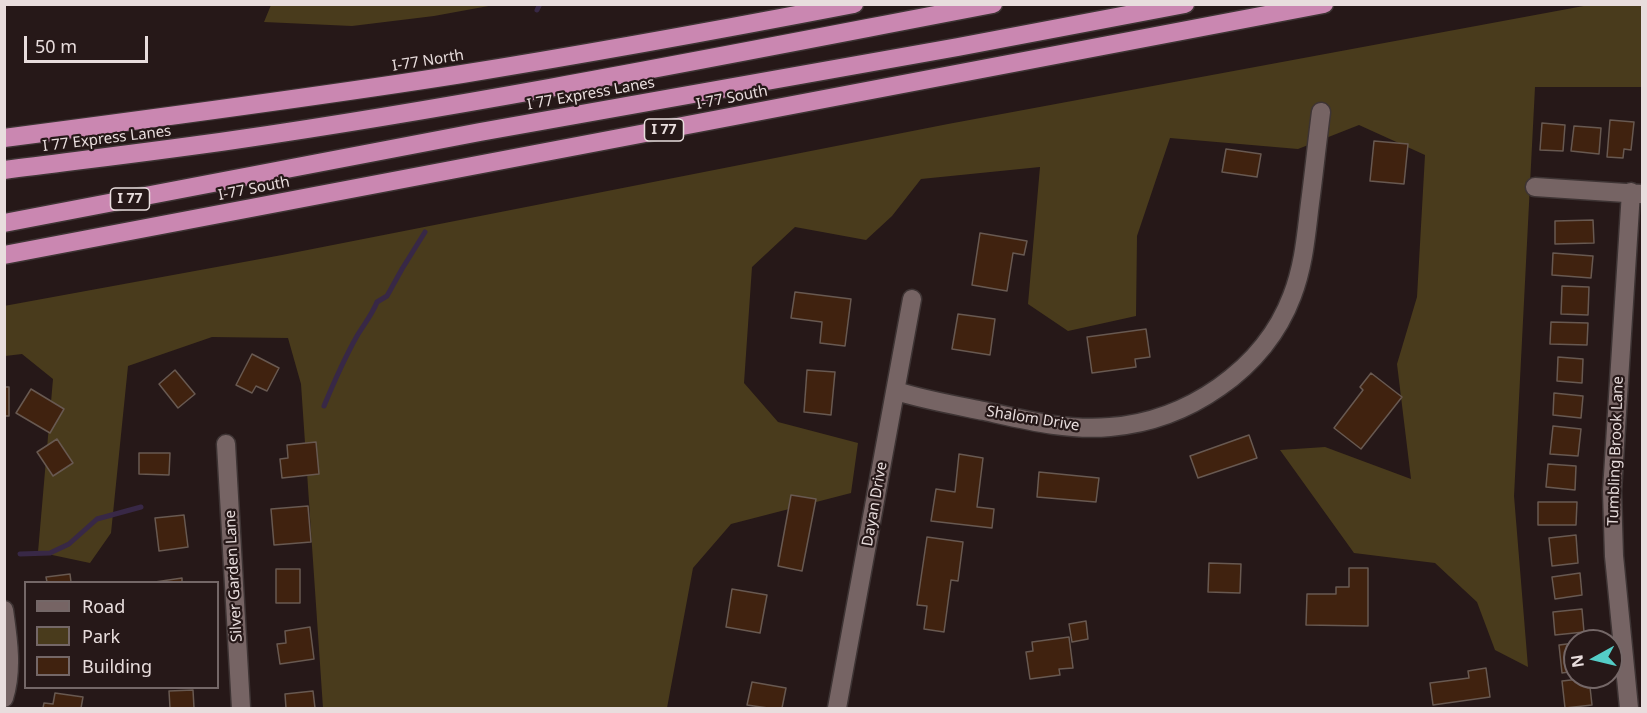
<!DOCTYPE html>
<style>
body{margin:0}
#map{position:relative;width:1647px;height:713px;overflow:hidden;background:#261818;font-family:"Noto Sans",sans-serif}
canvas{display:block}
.frame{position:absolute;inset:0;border:6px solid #e8dddd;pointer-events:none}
.legend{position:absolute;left:24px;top:581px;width:195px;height:108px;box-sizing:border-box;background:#261818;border:2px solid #746767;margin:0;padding:8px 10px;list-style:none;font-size:18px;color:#e8dddd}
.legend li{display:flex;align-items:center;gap:12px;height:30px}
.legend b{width:30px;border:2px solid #746767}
.north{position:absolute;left:1563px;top:629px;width:60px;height:60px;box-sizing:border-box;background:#261818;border:2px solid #746767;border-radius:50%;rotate:262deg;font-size:16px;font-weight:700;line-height:24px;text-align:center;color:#e8dddd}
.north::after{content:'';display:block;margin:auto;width:21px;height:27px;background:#54cdc7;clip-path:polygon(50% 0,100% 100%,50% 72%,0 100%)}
.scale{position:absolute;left:24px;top:36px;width:124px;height:27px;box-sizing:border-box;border:3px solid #e8dddd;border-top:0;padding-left:8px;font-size:18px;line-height:21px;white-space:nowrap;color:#e8dddd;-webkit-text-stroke:4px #261818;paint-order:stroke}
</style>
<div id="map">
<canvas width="1647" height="713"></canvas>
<div class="frame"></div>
<ul class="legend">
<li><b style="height:8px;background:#766464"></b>Road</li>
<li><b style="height:16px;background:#493b1c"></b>Park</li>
<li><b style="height:16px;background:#40220f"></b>Building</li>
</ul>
<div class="north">N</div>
<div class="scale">50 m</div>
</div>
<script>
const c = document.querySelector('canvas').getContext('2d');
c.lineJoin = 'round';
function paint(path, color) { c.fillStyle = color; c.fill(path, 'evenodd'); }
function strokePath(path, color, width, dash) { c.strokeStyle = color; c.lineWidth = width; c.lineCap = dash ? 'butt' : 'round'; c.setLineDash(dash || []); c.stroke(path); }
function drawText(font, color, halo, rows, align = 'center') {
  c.font = font + ' "Noto Sans",sans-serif'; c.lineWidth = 4.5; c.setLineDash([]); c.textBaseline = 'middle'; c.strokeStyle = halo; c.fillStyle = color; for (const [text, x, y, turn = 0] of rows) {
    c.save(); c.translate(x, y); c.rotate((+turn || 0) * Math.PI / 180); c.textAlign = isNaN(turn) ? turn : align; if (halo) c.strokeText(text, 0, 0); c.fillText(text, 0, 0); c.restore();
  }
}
paint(new Path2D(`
 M 271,5 L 274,4 L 494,5 L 434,16 L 352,26 L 264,22 Z
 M 1589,5 L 1642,5 L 1642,87 L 1535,87 L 1514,496 L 1528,667 L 1495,650 L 1477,602 L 1435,563 L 1354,553 L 1280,450 L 1325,447 L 1411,479 L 1397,364 L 1417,297 L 1425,155 L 1359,125 L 1298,149 L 1170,138 L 1137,236 L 1136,316 L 1068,331 L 1028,304 L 1040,167 L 921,179 L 892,216 L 866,240 L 795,227 L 752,267 L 744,383 L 778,422 L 858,443 L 851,493 L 731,524 L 693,568 L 667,708 L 323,708 L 301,384 L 288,338 L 212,337 L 128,366 L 111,533 L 90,563 L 38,552 L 53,379 L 22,354 L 5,356 L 4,306 L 282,255 L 948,124 Z`), '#493b1c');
strokePath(new Path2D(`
 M 537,10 L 540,4
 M 324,406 C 334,382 344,359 357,336 C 364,324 372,315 377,302 L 387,296 L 402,269 L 425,232
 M 20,554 L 50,553 L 69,544 L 97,519 L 141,507`), '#382846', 5);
const building = new Path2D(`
 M 1610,120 L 1634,122 L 1631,150 L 1624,149 L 1623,158 L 1607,157 Z
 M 1542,123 L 1565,125 L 1563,151 L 1540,150 Z
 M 1574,126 L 1601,128 L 1599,154 L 1571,151 Z
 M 1374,141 L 1408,144 L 1404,184 L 1370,181 Z
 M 1226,149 L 1261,154 L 1257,177 L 1222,172 Z
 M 1593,220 L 1594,243 L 1555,244 L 1555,221 Z
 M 980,233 L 1027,241 L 1024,255 L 1013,253 L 1007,291 L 972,285 Z
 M 1553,253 L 1593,256 L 1591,278 L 1552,275 Z
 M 1562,286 L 1589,287 L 1588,315 L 1561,314 Z
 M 795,292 L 851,299 L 845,346 L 820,343 L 822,322 L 791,318 Z
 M 958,314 L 995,319 L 990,355 L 952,349 Z
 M 1551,322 L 1588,323 L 1587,345 L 1550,344 Z
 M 1146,329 L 1150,357 L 1135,359 L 1136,367 L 1092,373 L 1087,337 Z
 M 252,354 L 279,368 L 267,391 L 256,386 L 252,393 L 236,385 Z
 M 1558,357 L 1583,359 L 1582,383 L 1557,381 Z
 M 175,370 L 195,394 L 178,408 L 159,384 Z
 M 807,370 L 835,372 L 831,415 L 804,412 Z
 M 1371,373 L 1402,397 L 1361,449 L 1334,428 L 1363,390 L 1360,387 Z
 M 4,387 L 9,387 L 9,416 L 4,416 Z
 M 31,389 L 64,409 L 50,433 L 16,413 Z
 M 1554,393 L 1583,396 L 1581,418 L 1553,415 Z
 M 1553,426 L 1581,429 L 1578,456 L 1550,454 Z
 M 1249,435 L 1257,458 L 1198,478 L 1190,456 Z
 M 57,439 L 73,463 L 53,476 L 37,452 Z
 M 316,442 L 319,474 L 282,478 L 280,459 L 288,458 L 287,445 Z
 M 139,453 L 170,453 L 169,475 L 139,474 Z
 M 959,454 L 983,458 L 977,507 L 994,509 L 992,528 L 931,521 L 936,489 L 955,492 Z
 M 1548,464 L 1576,466 L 1575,490 L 1546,487 Z
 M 1039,472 L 1099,478 L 1096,502 L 1037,497 Z
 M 791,495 L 816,499 L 802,571 L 778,566 Z
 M 1538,502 L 1577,502 L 1576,525 L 1538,525 Z
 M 308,506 L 311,542 L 274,545 L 271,509 Z
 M 184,515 L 188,547 L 159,551 L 155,518 Z
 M 1576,535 L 1578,563 L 1552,566 L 1549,538 Z
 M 927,537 L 963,542 L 958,581 L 951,580 L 944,632 L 924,629 L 927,606 L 917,605 Z
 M 1209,563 L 1241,564 L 1240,593 L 1208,592 Z
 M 1349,568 L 1368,568 L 1368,626 L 1306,625 L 1307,594 L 1336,594 L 1336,587 L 1349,587 Z
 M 276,569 L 300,569 L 300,603 L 276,603 Z
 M 1580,573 L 1582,595 L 1555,599 L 1552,577 Z
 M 70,574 L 71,582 L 47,582 L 46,577 Z
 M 182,578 L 182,582 L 155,582 Z
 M 732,589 L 767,595 L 760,633 L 726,627 Z
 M 1582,609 L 1584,632 L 1555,635 L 1553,612 Z
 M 1086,621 L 1088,639 L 1072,642 L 1069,624 Z
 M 310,627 L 314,659 L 280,664 L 277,644 L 286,643 L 285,631 Z
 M 1069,637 L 1073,668 L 1059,669 L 1060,675 L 1030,679 L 1026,652 L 1033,651 L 1032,642 Z
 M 1575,643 L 1575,671 L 1562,673 L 1559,645 Z
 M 1486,668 L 1490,697 L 1433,705 L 1430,683 L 1469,678 L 1468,671 Z
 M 1589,678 L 1592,705 L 1565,708 L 1562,681 Z
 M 752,682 L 786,688 L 782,708 L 768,708 L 747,705 Z
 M 193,690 L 194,708 L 170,708 L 169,691 Z
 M 313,691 L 315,708 L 286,708 L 285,694 Z
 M 55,693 L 83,697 L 81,708 L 43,708 L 44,703 L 53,704 Z`);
paint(building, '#40220f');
strokePath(building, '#685951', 1.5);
const street = new Path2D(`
 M 1535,187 L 1641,194
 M 896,391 C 925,400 954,405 984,411 C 1025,420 1068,431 1110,427 C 1187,421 1264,370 1292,296 C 1304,265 1306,235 1310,203 C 1314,173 1317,143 1321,112
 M 226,444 L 241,708
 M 4,610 C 8,638 13,670 4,698
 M 837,708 L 912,299
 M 1629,708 L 1614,556 L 1612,491 L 1631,192`);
const highway = new Path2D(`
 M 4,138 C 157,118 310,98 462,74 C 593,53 724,29 854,4
 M 4,170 C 81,160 158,151 234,140 C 488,103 741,52 993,4
 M 4,223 L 480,132 L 958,47 L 1185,4
 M 4,255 L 1324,4`);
strokePath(street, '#3e3434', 21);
strokePath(highway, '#3e3434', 21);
strokePath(street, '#766464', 18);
strokePath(highway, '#ca87b1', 18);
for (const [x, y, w] of [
 [664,130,39],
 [130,199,39]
]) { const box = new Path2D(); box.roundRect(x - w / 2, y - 11, w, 22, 4.5); c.fillStyle = '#261818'; c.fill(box); strokePath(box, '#e8dddd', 1.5); }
drawText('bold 14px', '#e8dddd', null, [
 ["I 77",664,130],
 ["I 77",130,199]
]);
drawText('15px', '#e8dddd', '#261818', [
 ["I-77 North",428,61,-9],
 ["I 77 Express Lanes",591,94,-10],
 ["I-77 South",732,98,-11],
 ["I 77 Express Lanes",107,139,-7],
 ["I-77 South",254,189,-11],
 ["Shalom Drive",1033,419,9],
 ["Tumbling Brook Lane",1616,451,-88],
 ["Dayan Drive",875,504,-80],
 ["Silver Garden Lane",234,576,-93]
]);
</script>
